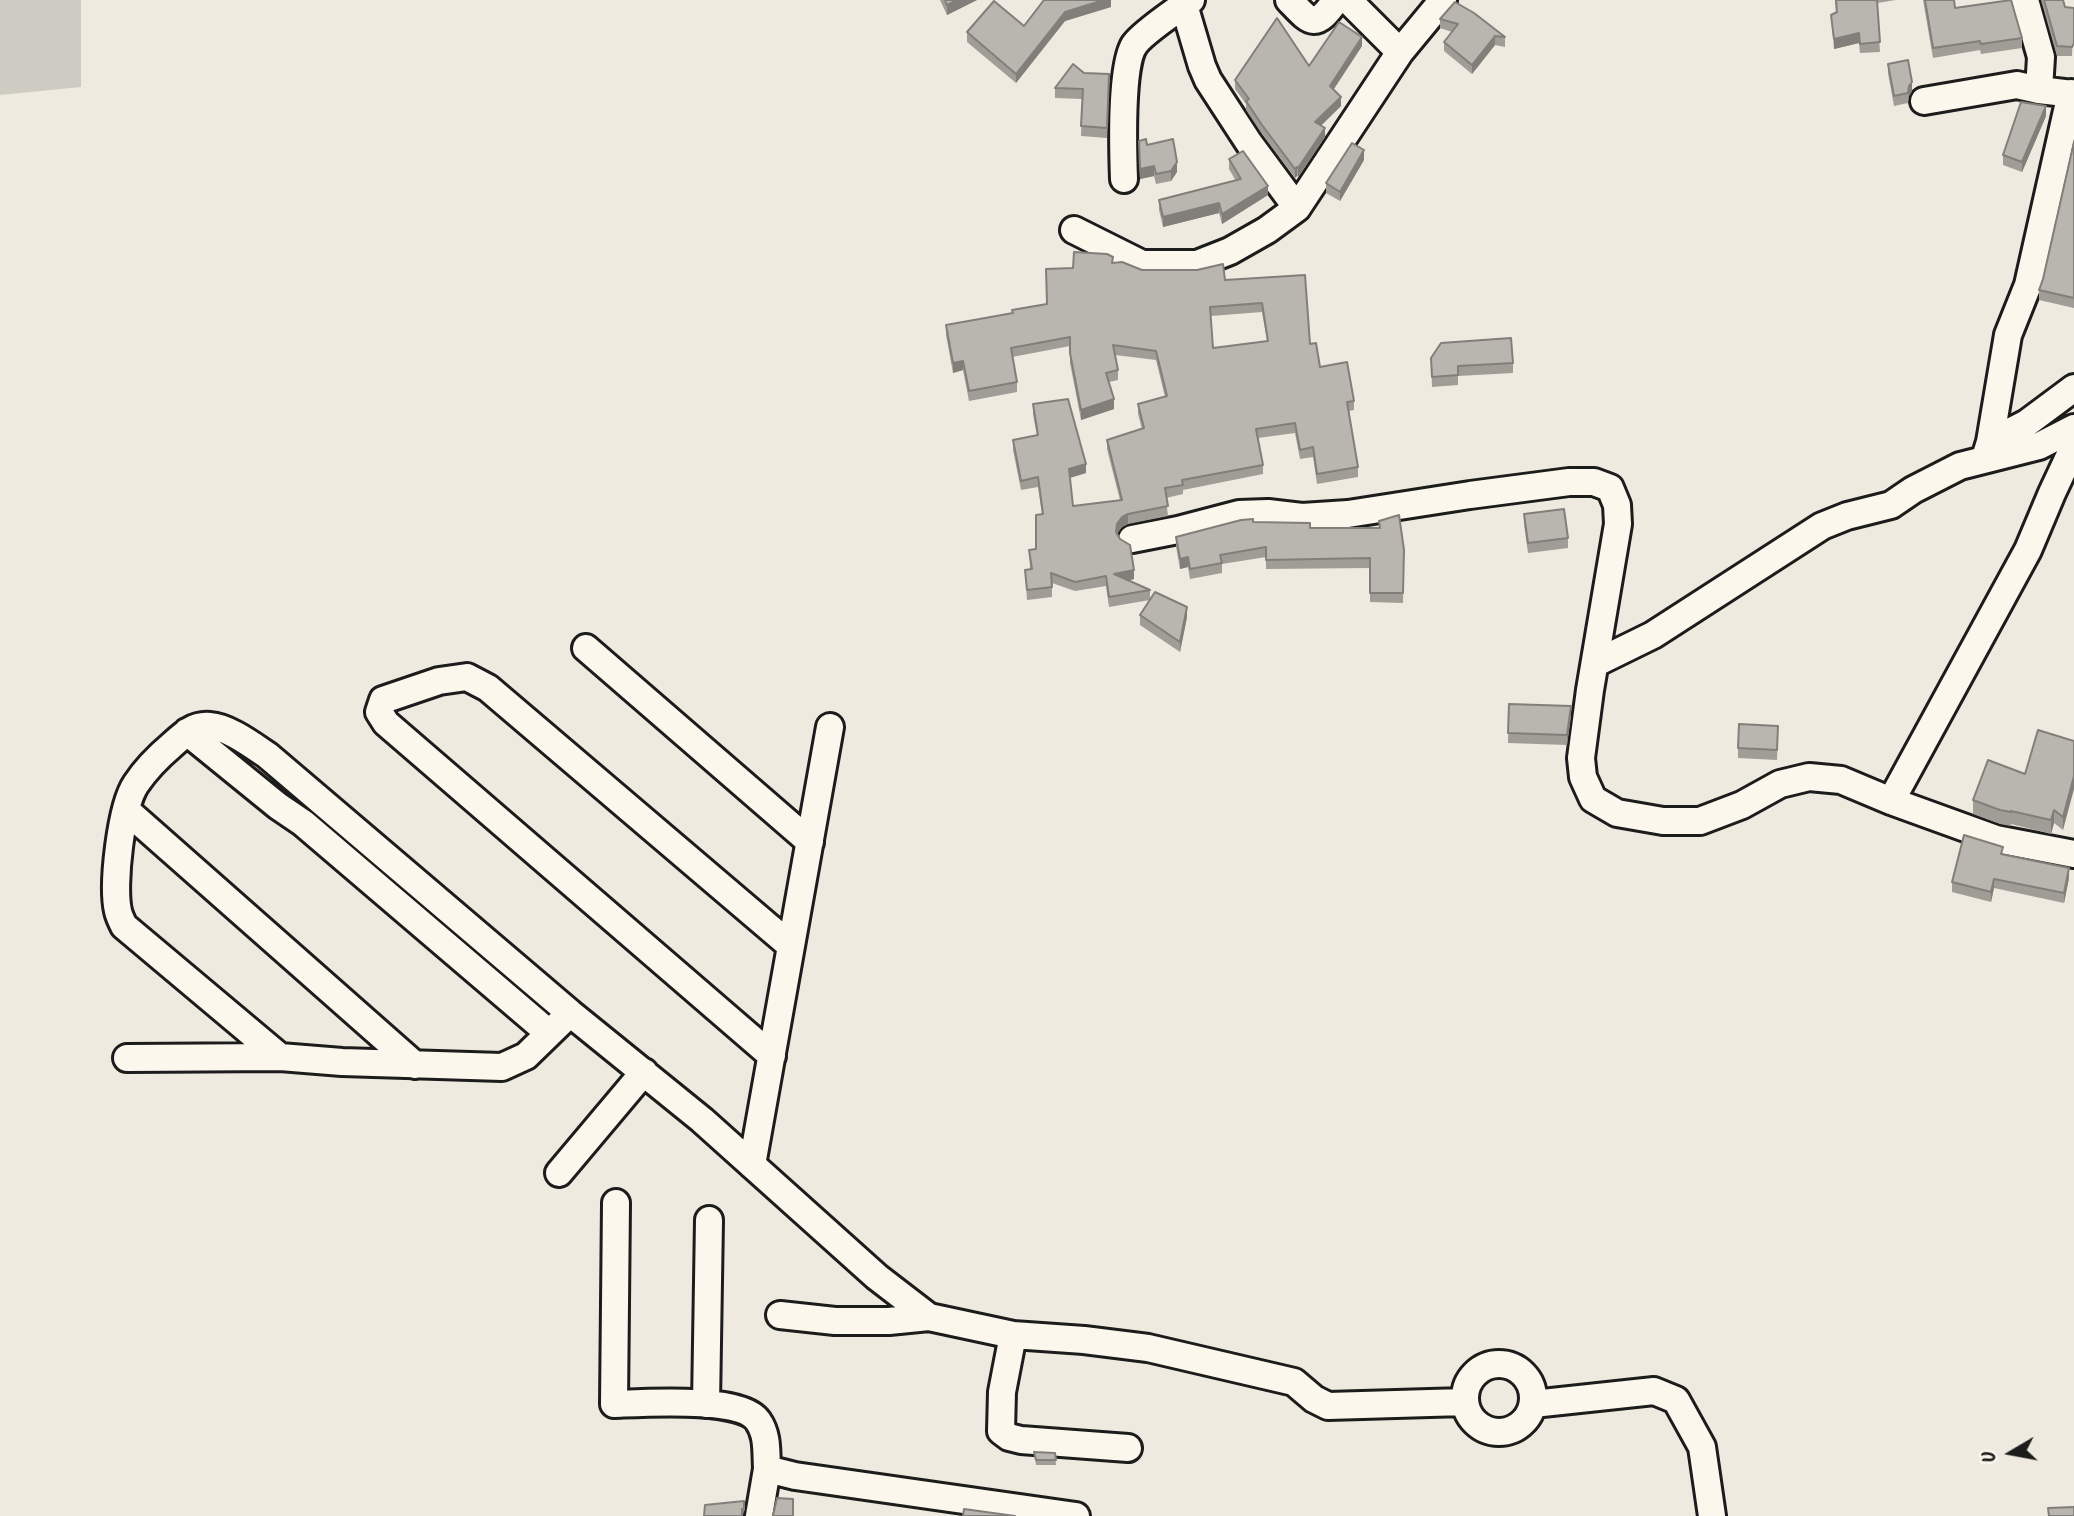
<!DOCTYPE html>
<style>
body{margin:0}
#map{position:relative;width:2074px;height:1516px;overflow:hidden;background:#eeeadf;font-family:Kalam,sans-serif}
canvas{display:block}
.north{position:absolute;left:1976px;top:1418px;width:70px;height:70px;-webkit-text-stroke:5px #fbf7ec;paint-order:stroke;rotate:260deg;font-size:19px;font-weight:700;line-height:28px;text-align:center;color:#1c1c1c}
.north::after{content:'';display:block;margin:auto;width:24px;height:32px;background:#1c1c1c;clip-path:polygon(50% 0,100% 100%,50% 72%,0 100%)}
</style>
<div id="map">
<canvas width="2074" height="1516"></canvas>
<div class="north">U</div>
</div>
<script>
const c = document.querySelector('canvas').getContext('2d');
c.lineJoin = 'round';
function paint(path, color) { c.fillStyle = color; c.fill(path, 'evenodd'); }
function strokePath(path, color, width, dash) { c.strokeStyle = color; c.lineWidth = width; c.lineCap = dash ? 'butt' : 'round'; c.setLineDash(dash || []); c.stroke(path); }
paint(new Path2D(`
 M 0,0 L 81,0 L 81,87 L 0,95 Z`), '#ceccc2');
const street = new Path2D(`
 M 1289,0 C 1311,23 1315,30 1336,0
 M 1348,0 L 1400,52
 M 2025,0 L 2041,57 L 2039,90
 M 1184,5 L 1202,66 L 1208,80 L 1249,143 L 1297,208
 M 1924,101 L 2017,85 L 2039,90 L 2074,94
 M 1124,179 C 1123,152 1120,63 1135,44 C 1144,32 1178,9 1191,0
 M 1074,230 L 1142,264 L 1197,264 L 1230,251 L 1267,230 L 1297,208 L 1400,52 L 1443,0
 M 1990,442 L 2027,423 L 2074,388
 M 1985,458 L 1990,442 L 2008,335 L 2028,285 L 2071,93
 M 1132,539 L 1178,530 L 1239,514 L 1268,513 L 1302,517 L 1348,514 L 1470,495 L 1569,482 L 1594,482 L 1610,488 L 1617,505 L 1618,524 L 1590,690 L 1581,758 L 1583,777 L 1593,799 L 1617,813 L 1663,821 L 1700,821 L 1742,805 L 1780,784 L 1809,777 L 1841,780 L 1891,801 L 1996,839 L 2074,854
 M 586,648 L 810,842
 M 1596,663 L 1653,635 L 1822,526 L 1847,516 L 1891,505 L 1913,490 L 1960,466 L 2039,446 L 2074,428
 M 187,732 L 278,806 L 303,823 L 549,1033
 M 1891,801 L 2028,550 L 2052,493 L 2074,446
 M 126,810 L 415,1065
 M 772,1056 L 386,723 L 379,712 L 383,700 L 439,681 L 467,677 L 488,688 L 791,946
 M 280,1057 L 124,926 C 122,922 119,916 118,911 C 112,885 121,806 136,784 C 146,769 159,756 172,745 C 183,735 194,724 210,726 C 228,727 252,745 267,755 L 570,1013 L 702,1120 L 877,1277 L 929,1317 L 1013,1335 L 1084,1340 L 1148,1348 L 1294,1382 L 1314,1399 L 1328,1406 L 1464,1402
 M 127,1058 L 280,1057 L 342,1062 L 502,1067 L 526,1056 L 561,1022
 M 752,1165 L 830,727
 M 559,1173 L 644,1072
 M 616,1203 L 614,1404 C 642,1403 742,1396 758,1421 C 768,1435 766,1452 767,1469 L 795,1476 L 1076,1516
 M 780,1315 L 835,1321 L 889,1321 L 929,1317
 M 1013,1335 L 1002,1392 L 1001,1431 L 1009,1437 L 1021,1440 L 1128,1448
 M1465 1398a34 34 0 1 1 68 0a34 34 0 1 1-68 0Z
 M 706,1404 L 709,1220
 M 1533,1404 L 1654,1391 L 1676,1400 L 1702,1447 L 1712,1516
 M 759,1516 L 767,1469`);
strokePath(street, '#1c1c1c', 32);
strokePath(street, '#fbf7ec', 26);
paint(new Path2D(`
 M 940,0 L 977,0 L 947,15 Z
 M 1111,0 L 1111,7 L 1065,21 L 1016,83 L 967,42 L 967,32 L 1024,26 Z
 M 1835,0 L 1896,0 L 1877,3 L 1880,52 L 1860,53 L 1859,43 L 1834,49 L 1831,15 L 1836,12 Z
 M 1923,0 L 1954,0 L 1955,8 L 2022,38 L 2022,48 L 1981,54 L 1980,50 L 1933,58 Z
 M 2041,0 L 2063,0 L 2065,7 L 2074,8 L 2072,56 L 2057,56 Z
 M 1440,19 L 1505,37 L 1505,47 L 1495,45 L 1472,74 L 1444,51 L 1444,42 L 1452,32 L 1440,28 Z
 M 1362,46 L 1333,90 L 1341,106 L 1321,126 L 1325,137 L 1298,177 L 1297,176 L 1295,178 L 1262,134 L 1246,110 L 1246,104 L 1235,89 L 1235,80 L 1309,66 Z
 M 1888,64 L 1912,91 L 1909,96 L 1908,103 L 1894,106 L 1888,73 Z
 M 1084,73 L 1109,74 L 1107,138 L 1081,136 L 1082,99 L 1055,98 L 1055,88 Z
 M 2046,116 L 2022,172 L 2003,165 L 2003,155 Z
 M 1139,141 L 1147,145 L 1177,172 L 1171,181 L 1156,184 L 1154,176 L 1140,179 Z
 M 2074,142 L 2074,308 L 2039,300 L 2039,290 L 2043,279 Z
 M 1229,159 L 1268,195 L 1222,224 L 1219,213 L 1163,227 L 1159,210 L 1159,200 L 1236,181 L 1229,169 Z
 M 1364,160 L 1340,201 L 1326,193 L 1326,183 Z
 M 1113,262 L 1142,270 L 1225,280 L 1305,275 L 1310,344 L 1320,367 L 1354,401 L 1354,410 L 1349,411 L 1358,467 L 1358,477 L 1317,484 L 1313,457 L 1300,459 L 1295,433 L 1258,438 L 1263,465 L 1263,474 L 1183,490 L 1183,494 L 1166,498 L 1168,516 L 1128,524 L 1122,527 L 1117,534 L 1134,579 L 1128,581 L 1150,590 L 1150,600 L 1187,617 L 1180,652 L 1140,625 L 1140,615 L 1150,600 L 1109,607 L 1106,586 L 1075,591 L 1052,583 L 1052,597 L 1027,600 L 1025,570 L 1030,569 L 1029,550 L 1036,549 L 1042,514 L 1038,487 L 1021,490 L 1013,450 L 1013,440 L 1037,436 L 1033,414 L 1033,404 L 1086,473 L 1070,478 L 1073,506 L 1120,500 L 1107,449 L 1107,440 L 1142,429 L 1138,414 L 1138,404 L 1165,397 L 1156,360 L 1115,355 L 1118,370 L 1118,380 L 1109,382 L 1114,409 L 1081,420 L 1070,363 L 1070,346 L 1012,357 L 1017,382 L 1017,392 L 969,401 L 963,370 L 953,373 L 946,335 L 946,325 L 1012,313 L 1046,304 L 1073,268 ZM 1262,312 L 1267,341 L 1213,348 L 1211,316 Z
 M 1431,358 L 1513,363 L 1513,373 L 1458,376 L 1458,385 L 1432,387 Z
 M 1524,514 L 1568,538 L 1568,548 L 1528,553 L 1524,524 Z
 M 1379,521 L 1404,550 L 1403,603 L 1370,602 L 1370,568 L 1266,569 L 1266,557 L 1222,564 L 1222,573 L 1190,579 L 1188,567 L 1180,569 L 1176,546 L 1176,537 L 1253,522 L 1310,528 L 1379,528 Z
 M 1509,704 L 1571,716 L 1567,745 L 1508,743 Z
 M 1778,736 L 1777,760 L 1738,758 L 1738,748 Z
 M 2074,741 L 2063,830 L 2054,823 L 2051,834 L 2011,824 L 2011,826 L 2000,824 L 1973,814 L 1973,800 L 2025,774 Z
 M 2003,854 L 2069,878 L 2064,903 L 1994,888 L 1991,902 L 1952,892 L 1952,882 Z
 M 1034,1452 L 1055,1453 L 1056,1465 L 1036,1465 Z`), '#9f9d96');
paint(new Path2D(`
 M 957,0 L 977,0 L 947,15 L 947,5 Z
 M 1104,0 L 1111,0 L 1111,7 L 1065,21 L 1016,83 L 1016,74 L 1065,12 Z
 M 1859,33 L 1859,43 L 1834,49 L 1834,39 Z
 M 1495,36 L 1495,45 L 1472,74 L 1472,65 Z
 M 1362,37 L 1362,46 L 1330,95 L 1330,86 Z
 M 1912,82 L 1912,91 L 1909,96 L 1908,103 L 1909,86 Z
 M 1341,97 L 1341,106 L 1315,131 L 1315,122 Z
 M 2046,106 L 2046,116 L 2022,172 L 2022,162 Z
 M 1325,128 L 1325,137 L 1298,177 L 1298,168 Z
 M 1364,150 L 1364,160 L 1340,201 L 1340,192 Z
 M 1177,162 L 1177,172 L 1171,181 L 1171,171 Z
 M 1154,166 L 1154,176 L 1140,179 L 1140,169 Z
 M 1297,167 L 1297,176 L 1295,178 L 1295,169 Z
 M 1268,186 L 1268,195 L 1222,224 L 1222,214 Z
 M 1219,203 L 1219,213 L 1163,227 L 1163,217 Z
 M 963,361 L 963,370 L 953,373 L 953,363 Z
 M 1114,399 L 1114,409 L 1081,420 L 1081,410 Z
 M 1086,464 L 1086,473 L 1069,478 L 1069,469 Z
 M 1128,514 L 1128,524 L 1122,527 L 1117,533 L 1116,541 L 1117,524 L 1122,517 Z
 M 1188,557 L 1188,567 L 1180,569 L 1180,559 Z
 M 1134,570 L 1134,579 L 1114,584 L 1114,574 Z
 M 1187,607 L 1187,617 L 1180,652 L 1180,642 Z
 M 1571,706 L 1571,716 L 1567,745 L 1567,735 Z
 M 2074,776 L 2074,789 L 2063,830 L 2063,817 Z
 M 2054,810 L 2054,823 L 2051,834 L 2051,820 Z
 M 2069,868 L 2069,878 L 2064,903 L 2064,893 Z
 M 1994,879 L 1994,888 L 1991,902 L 1991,892 Z`), '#827f7a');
const building = new Path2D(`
 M 945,0 L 957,0 L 947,5 Z
 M 1044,0 L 1104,0 L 1065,12 L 1016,74 L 967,32 L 994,1 L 1024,26 Z
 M 1836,0 L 1877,0 L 1880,42 L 1860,44 L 1859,33 L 1834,39 L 1831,15 L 1837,12 Z
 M 1925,0 L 1954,0 L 1955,8 L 2011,0 L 2022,38 L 1981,44 L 1980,41 L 1933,48 Z
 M 2044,0 L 2063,0 L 2065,7 L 2074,8 L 2074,43 L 2072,47 L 2057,46 Z
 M 1455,2 L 1474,13 L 1505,37 L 1495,36 L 1472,65 L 1444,42 L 1458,24 L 1440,19 Z
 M 1277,18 L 1309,66 L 1339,22 L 1362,37 L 1330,86 L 1341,97 L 1315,122 L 1325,128 L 1298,168 L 1297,167 L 1295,169 L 1262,125 L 1246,101 L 1249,99 L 1235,80 Z
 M 1908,60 L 1912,82 L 1909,86 L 1908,93 L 1894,96 L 1888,64 Z
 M 1073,64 L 1084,73 L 1109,74 L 1107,128 L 1081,126 L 1083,89 L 1055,88 Z
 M 2021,102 L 2046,106 L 2022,162 L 2003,155 Z
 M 1146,139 L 1147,145 L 1173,139 L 1177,162 L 1171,171 L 1156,174 L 1154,166 L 1140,169 L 1139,141 Z
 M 2074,142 L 2074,298 L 2039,290 L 2043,279 Z
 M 1352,143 L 1364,150 L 1340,192 L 1326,183 Z
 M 1243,151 L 1268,186 L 1222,214 L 1219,203 L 1163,217 L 1159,200 L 1241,179 L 1229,159 Z
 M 1074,252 L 1107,254 L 1113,257 L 1112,263 L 1122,262 L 1142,270 L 1197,270 L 1223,264 L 1225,280 L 1305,275 L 1310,344 L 1316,343 L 1320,367 L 1347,362 L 1354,401 L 1347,402 L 1358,467 L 1317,474 L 1313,447 L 1300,450 L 1295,423 L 1256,429 L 1263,465 L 1182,480 L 1183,485 L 1165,488 L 1168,506 L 1128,514 L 1122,517 L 1117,524 L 1116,532 L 1120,539 L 1130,545 L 1134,570 L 1114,574 L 1150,590 L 1109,597 L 1106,576 L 1075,582 L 1051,573 L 1052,587 L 1027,590 L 1025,570 L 1032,569 L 1029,550 L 1036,549 L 1036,515 L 1043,514 L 1038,477 L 1021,481 L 1013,440 L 1038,435 L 1033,404 L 1068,399 L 1086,464 L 1069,469 L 1073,506 L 1122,500 L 1107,440 L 1144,428 L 1138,404 L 1167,396 L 1156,351 L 1113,345 L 1118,370 L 1106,373 L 1114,399 L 1081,410 L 1070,353 L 1070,337 L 1011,348 L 1017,382 L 969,391 L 963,361 L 953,363 L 946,325 L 1013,313 L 1012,310 L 1047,304 L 1046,269 L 1073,268 ZM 1262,303 L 1268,341 L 1213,348 L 1210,307 Z
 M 1511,338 L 1513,363 L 1458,366 L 1458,375 L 1432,377 L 1431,358 L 1441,343 Z
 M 1564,509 L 1568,538 L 1528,543 L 1524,514 Z
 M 1399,515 L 1404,550 L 1403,593 L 1370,593 L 1370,558 L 1266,560 L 1266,547 L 1220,555 L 1222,563 L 1190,569 L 1188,557 L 1180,559 L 1176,537 L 1241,520 L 1253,519 L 1253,522 L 1310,523 L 1310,528 L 1380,528 L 1379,521 Z
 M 1155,592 L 1187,607 L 1180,642 L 1140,615 Z
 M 1509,704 L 1571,706 L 1567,735 L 1508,733 Z
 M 1739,724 L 1778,726 L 1777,750 L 1738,748 Z
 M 2038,730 L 2074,741 L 2074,776 L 2063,817 L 2054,810 L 2051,820 L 2011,811 L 2011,812 L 2000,810 L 1973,800 L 1988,760 L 2025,774 Z
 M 1964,835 L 2003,847 L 2001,854 L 2069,868 L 2064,893 L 1994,879 L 1991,892 L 1952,882 Z
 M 1034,1452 L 1055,1453 L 1056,1460 L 1036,1460 Z
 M 777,1498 L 793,1499 L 793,1516 L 773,1516 Z
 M 744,1501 L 744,1510 L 742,1509 L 742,1516 L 704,1516 L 705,1505 Z
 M 2074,1507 L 2074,1516 L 2049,1516 L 2048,1508 Z
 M 964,1509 L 1015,1516 L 963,1516 Z`);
paint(building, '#b9b6af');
strokePath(building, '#827f7a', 2);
</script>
